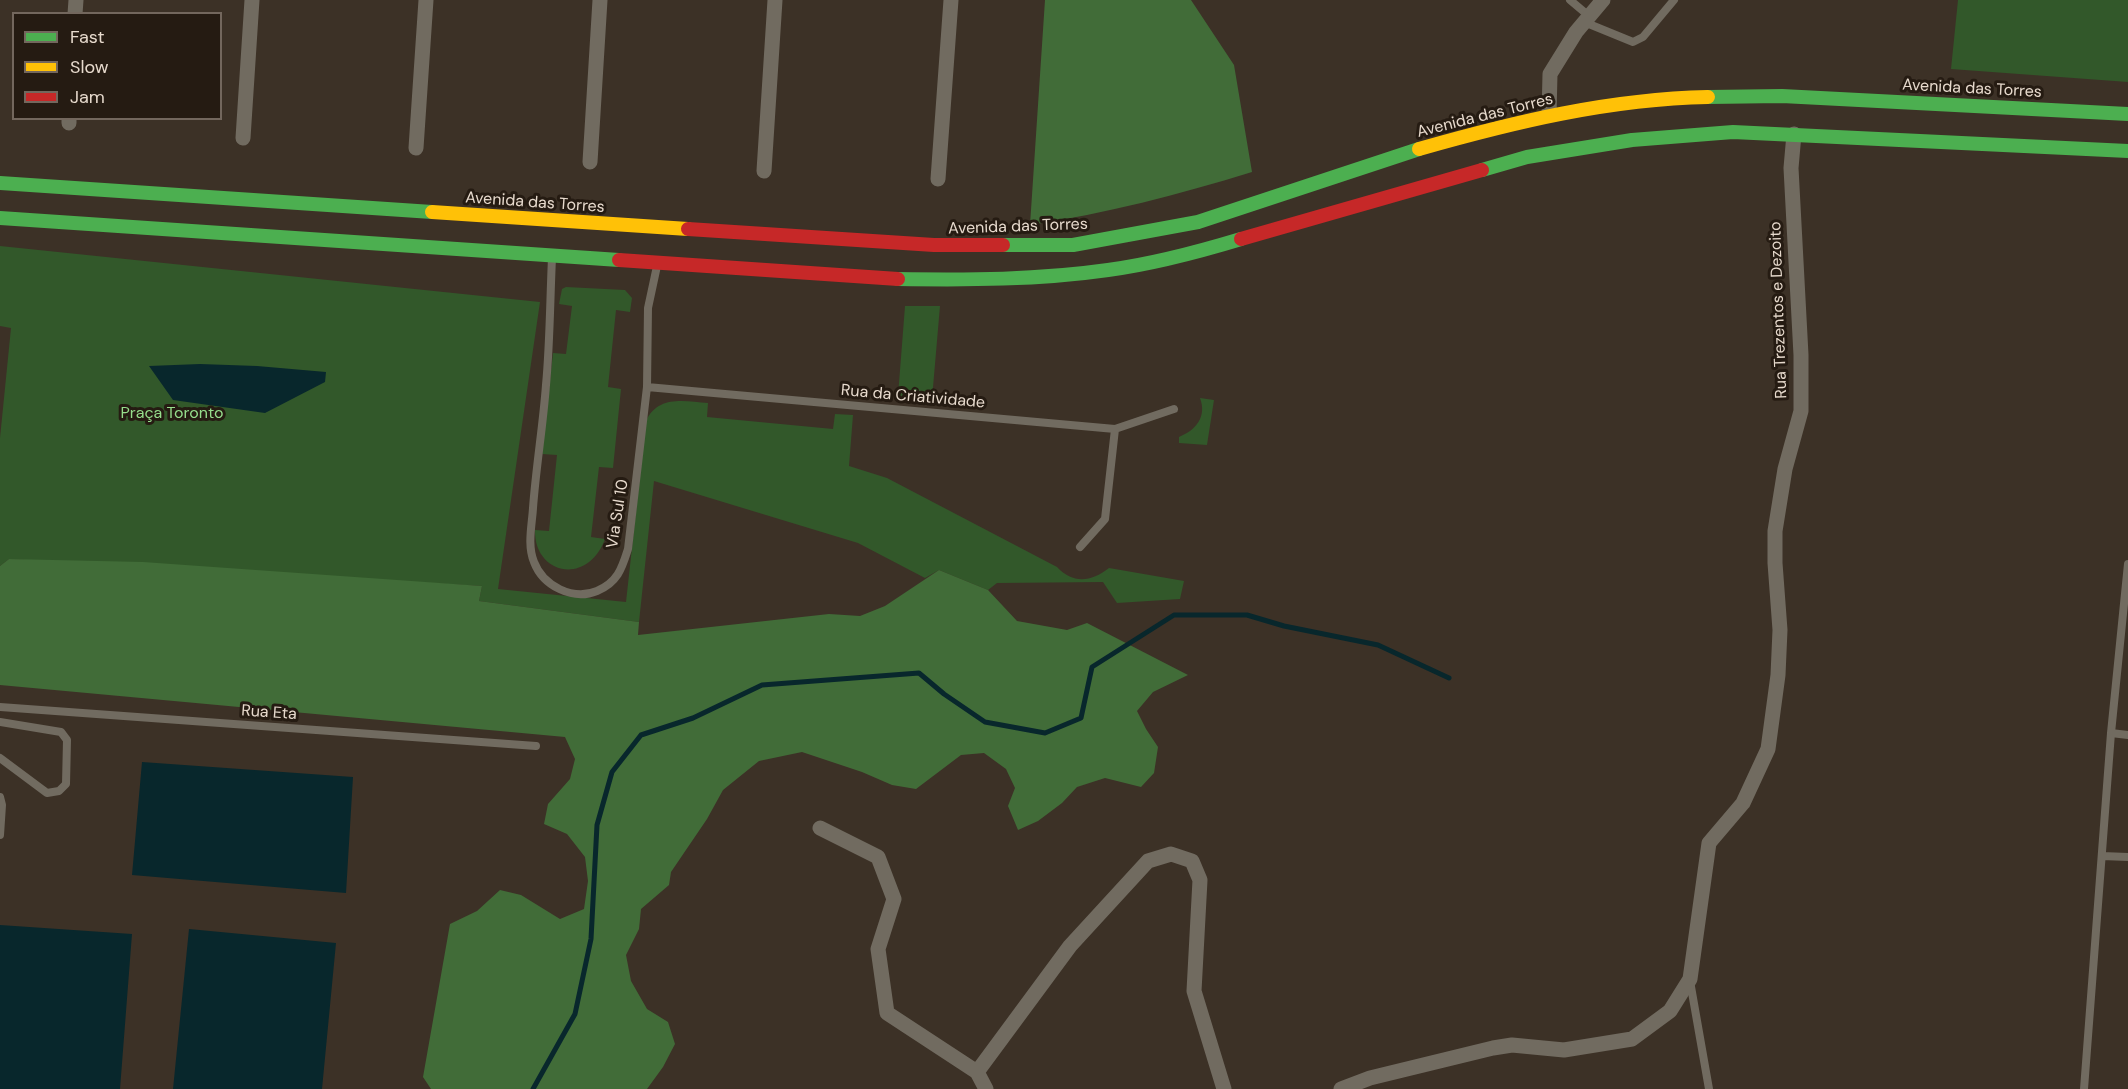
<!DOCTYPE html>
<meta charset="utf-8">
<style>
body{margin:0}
#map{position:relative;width:2128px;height:1089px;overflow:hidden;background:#3c3126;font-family:"DM Sans",sans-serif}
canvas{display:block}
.legend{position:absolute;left:12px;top:12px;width:210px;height:108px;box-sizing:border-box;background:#251b12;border:2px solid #73675d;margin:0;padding:8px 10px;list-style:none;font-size:18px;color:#e7dacd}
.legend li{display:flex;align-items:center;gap:12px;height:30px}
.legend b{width:30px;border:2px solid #73675d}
</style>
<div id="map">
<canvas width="2128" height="1089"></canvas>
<ul class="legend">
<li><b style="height:8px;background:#4caf50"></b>Fast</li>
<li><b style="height:8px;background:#ffc107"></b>Slow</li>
<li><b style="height:8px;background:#c62828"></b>Jam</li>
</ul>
</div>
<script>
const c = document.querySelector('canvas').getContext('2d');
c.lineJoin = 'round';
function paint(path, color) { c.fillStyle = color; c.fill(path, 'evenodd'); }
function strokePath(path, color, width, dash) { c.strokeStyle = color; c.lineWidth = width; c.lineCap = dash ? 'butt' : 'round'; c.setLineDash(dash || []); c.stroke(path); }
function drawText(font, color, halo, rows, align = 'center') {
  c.font = font + ' "DM Sans",sans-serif'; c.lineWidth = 6; c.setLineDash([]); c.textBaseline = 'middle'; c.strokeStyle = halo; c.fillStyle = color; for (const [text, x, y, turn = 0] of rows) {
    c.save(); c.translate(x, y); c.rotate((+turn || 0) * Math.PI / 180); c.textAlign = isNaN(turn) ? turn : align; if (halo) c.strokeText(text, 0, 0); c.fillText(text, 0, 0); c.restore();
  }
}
paint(new Path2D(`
 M 1958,0 L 2128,0 L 2128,82 L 1951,69 Z
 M 0,246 L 540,302 L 498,589 L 626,602 L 646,421 C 658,395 684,401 708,403 L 707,417 L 833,429 L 835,414 L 853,415 L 849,466 L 887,478 L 1057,567 C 1073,584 1091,582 1109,568 L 1184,581 L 1180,599 L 1117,603 L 1103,582 L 997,583 L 988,590 L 939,570 L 925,578 L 858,543 L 654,481 L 639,622 L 479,601 L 482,586 L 9,559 L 0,566 L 0,438 L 11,328 L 0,326 Z
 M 566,287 L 625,290 L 632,298 L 630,312 L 616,310 L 608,387 L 621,389 L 613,468 L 599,467 L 591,537 L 605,539 C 588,586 534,575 535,530 L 549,531 L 557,455 L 542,454 L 553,353 L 566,354 L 572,306 L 559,304 L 562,289 Z
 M 905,306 L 940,306 L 932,399 L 898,396 Z
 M 1200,398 L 1214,400 L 1207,445 L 1179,443 L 1179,437 C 1196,430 1207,417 1200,398 Z`), '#32582a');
paint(new Path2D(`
 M 1045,0 L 1191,0 L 1234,65 L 1252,172 C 1177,195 1108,213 1030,225 Z
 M 9,559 L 143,562 L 482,586 L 479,601 L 639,622 L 638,635 L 829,614 L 860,616 L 885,606 L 939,570 L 988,590 L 1017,621 L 1067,630 L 1087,623 L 1188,675 L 1153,692 L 1137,711 L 1146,729 L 1158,747 L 1154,773 L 1141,787 L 1105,778 L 1077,787 L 1062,803 L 1038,821 L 1018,830 L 1008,806 L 1015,788 L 1006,769 L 984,753 L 961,755 L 916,789 L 892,785 L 862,772 L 802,752 L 759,761 L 723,790 L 707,819 L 671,872 L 669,885 L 641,909 L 639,929 L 626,955 L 631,981 L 647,1009 L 668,1022 L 675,1044 L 663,1067 L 647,1089 L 431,1089 L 423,1077 L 450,924 L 477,911 L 500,890 L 521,895 L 560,919 L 584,909 L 588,881 L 585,857 L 567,834 L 544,824 L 548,804 L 570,779 L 575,759 L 565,737 L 0,685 L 0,566 Z`), '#416c38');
paint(new Path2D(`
 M 200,364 L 257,366 L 326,372 L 325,382 L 265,413 L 173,400 L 149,366 Z
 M 142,762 L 353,777 L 346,893 L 132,875 Z
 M 0,925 L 132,934 L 120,1089 L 0,1089 Z
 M 189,929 L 336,943 L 322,1089 L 173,1089 Z`), '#08272c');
strokePath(new Path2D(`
 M 533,1089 L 575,1014 L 591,939 L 597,825 L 612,772 L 641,735 L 693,718 L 762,685 L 919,673 L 944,694 L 985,722 L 1045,733 L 1081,718 L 1092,667 L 1174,615 L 1247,615 L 1284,626 L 1378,645 L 1449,678`), '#08272c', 5);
strokePath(new Path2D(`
 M 1570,0 L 1589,16
 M 1584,22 L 1633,42 L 1643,37 L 1674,0
 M 552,258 C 550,300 550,343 546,385 C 543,426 536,467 533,508 C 532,525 527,545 534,562 C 543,586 573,601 597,591 C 618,582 622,568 628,549 L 647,387 L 648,308 L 657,266
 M 647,387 L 1115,429 L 1174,409
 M 1080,547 L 1105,519 L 1115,429
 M 0,707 L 536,746
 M 0,722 L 61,732 L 67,740 L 66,784 L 59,791 L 47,793 L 0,758
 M 2111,733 L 2128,735
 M 0,797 L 2,805 L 0,835
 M 2102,856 L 2128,857
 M 1690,981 L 1709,1089
 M 2084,1089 L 2111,733 L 2128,564`), '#716b60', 8);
strokePath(new Path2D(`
 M 75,14 L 76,0
 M 1549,115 L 1550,74 L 1576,32 L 1603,0
 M 69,123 L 69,118
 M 243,138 L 252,0
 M 416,148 L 426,0
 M 590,162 L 600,0
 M 764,171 L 775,0
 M 938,179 L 951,0
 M 820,828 L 878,857 L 894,899 L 878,949 L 887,1013 L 977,1072 L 986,1089
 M 977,1072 L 1070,946 L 1148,861 L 1171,854 L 1192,861 L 1200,880 L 1194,991 L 1224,1089
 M 1341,1089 L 1370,1078 L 1493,1048 L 1512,1045 L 1564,1050 L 1632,1039 L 1670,1011 L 1690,979 L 1709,843 L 1743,803 L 1768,749 L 1778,675 L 1780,630 L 1775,563 L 1775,531 L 1785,469 L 1801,411 L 1801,355 L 1791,168 L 1794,134`), '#716b60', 15);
strokePath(new Path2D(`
 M 1708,97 L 1782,96 L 2128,114
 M 1482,170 L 1527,157 L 1632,140 L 1733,132 L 2128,151
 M 0,183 L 432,212
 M 0,218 L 619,260
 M 1003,245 L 1073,245 L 1198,222 L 1419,149
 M 898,279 C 968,280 1038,280 1108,270 C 1153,264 1198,252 1241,239`), '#4caf50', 14);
strokePath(new Path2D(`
 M 1419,149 C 1514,122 1609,99 1708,97
 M 432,212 L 688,229`), '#ffc107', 14);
strokePath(new Path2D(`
 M 688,229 L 934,245 L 1003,245
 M 1241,239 L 1482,170
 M 619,260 L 898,279`), '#c62828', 14);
drawText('16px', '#e7dacd', '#251b12', [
 ["Avenida das Torres",1972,89,3],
 ["Avenida das Torres",1485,116,-14],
 ["Avenida das Torres",535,203,4],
 ["Avenida das Torres",1018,227,-2],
 ["Rua Trezentos e Dezoito",1779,310,-92],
 ["Rua da Criatividade",913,397,5],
 ["Via Sul 10",618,514,-81],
 ["Rua Eta",269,713,4]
]);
drawText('16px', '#96de8c', '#251b12', [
 ["Praça Toronto",172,414]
]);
</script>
